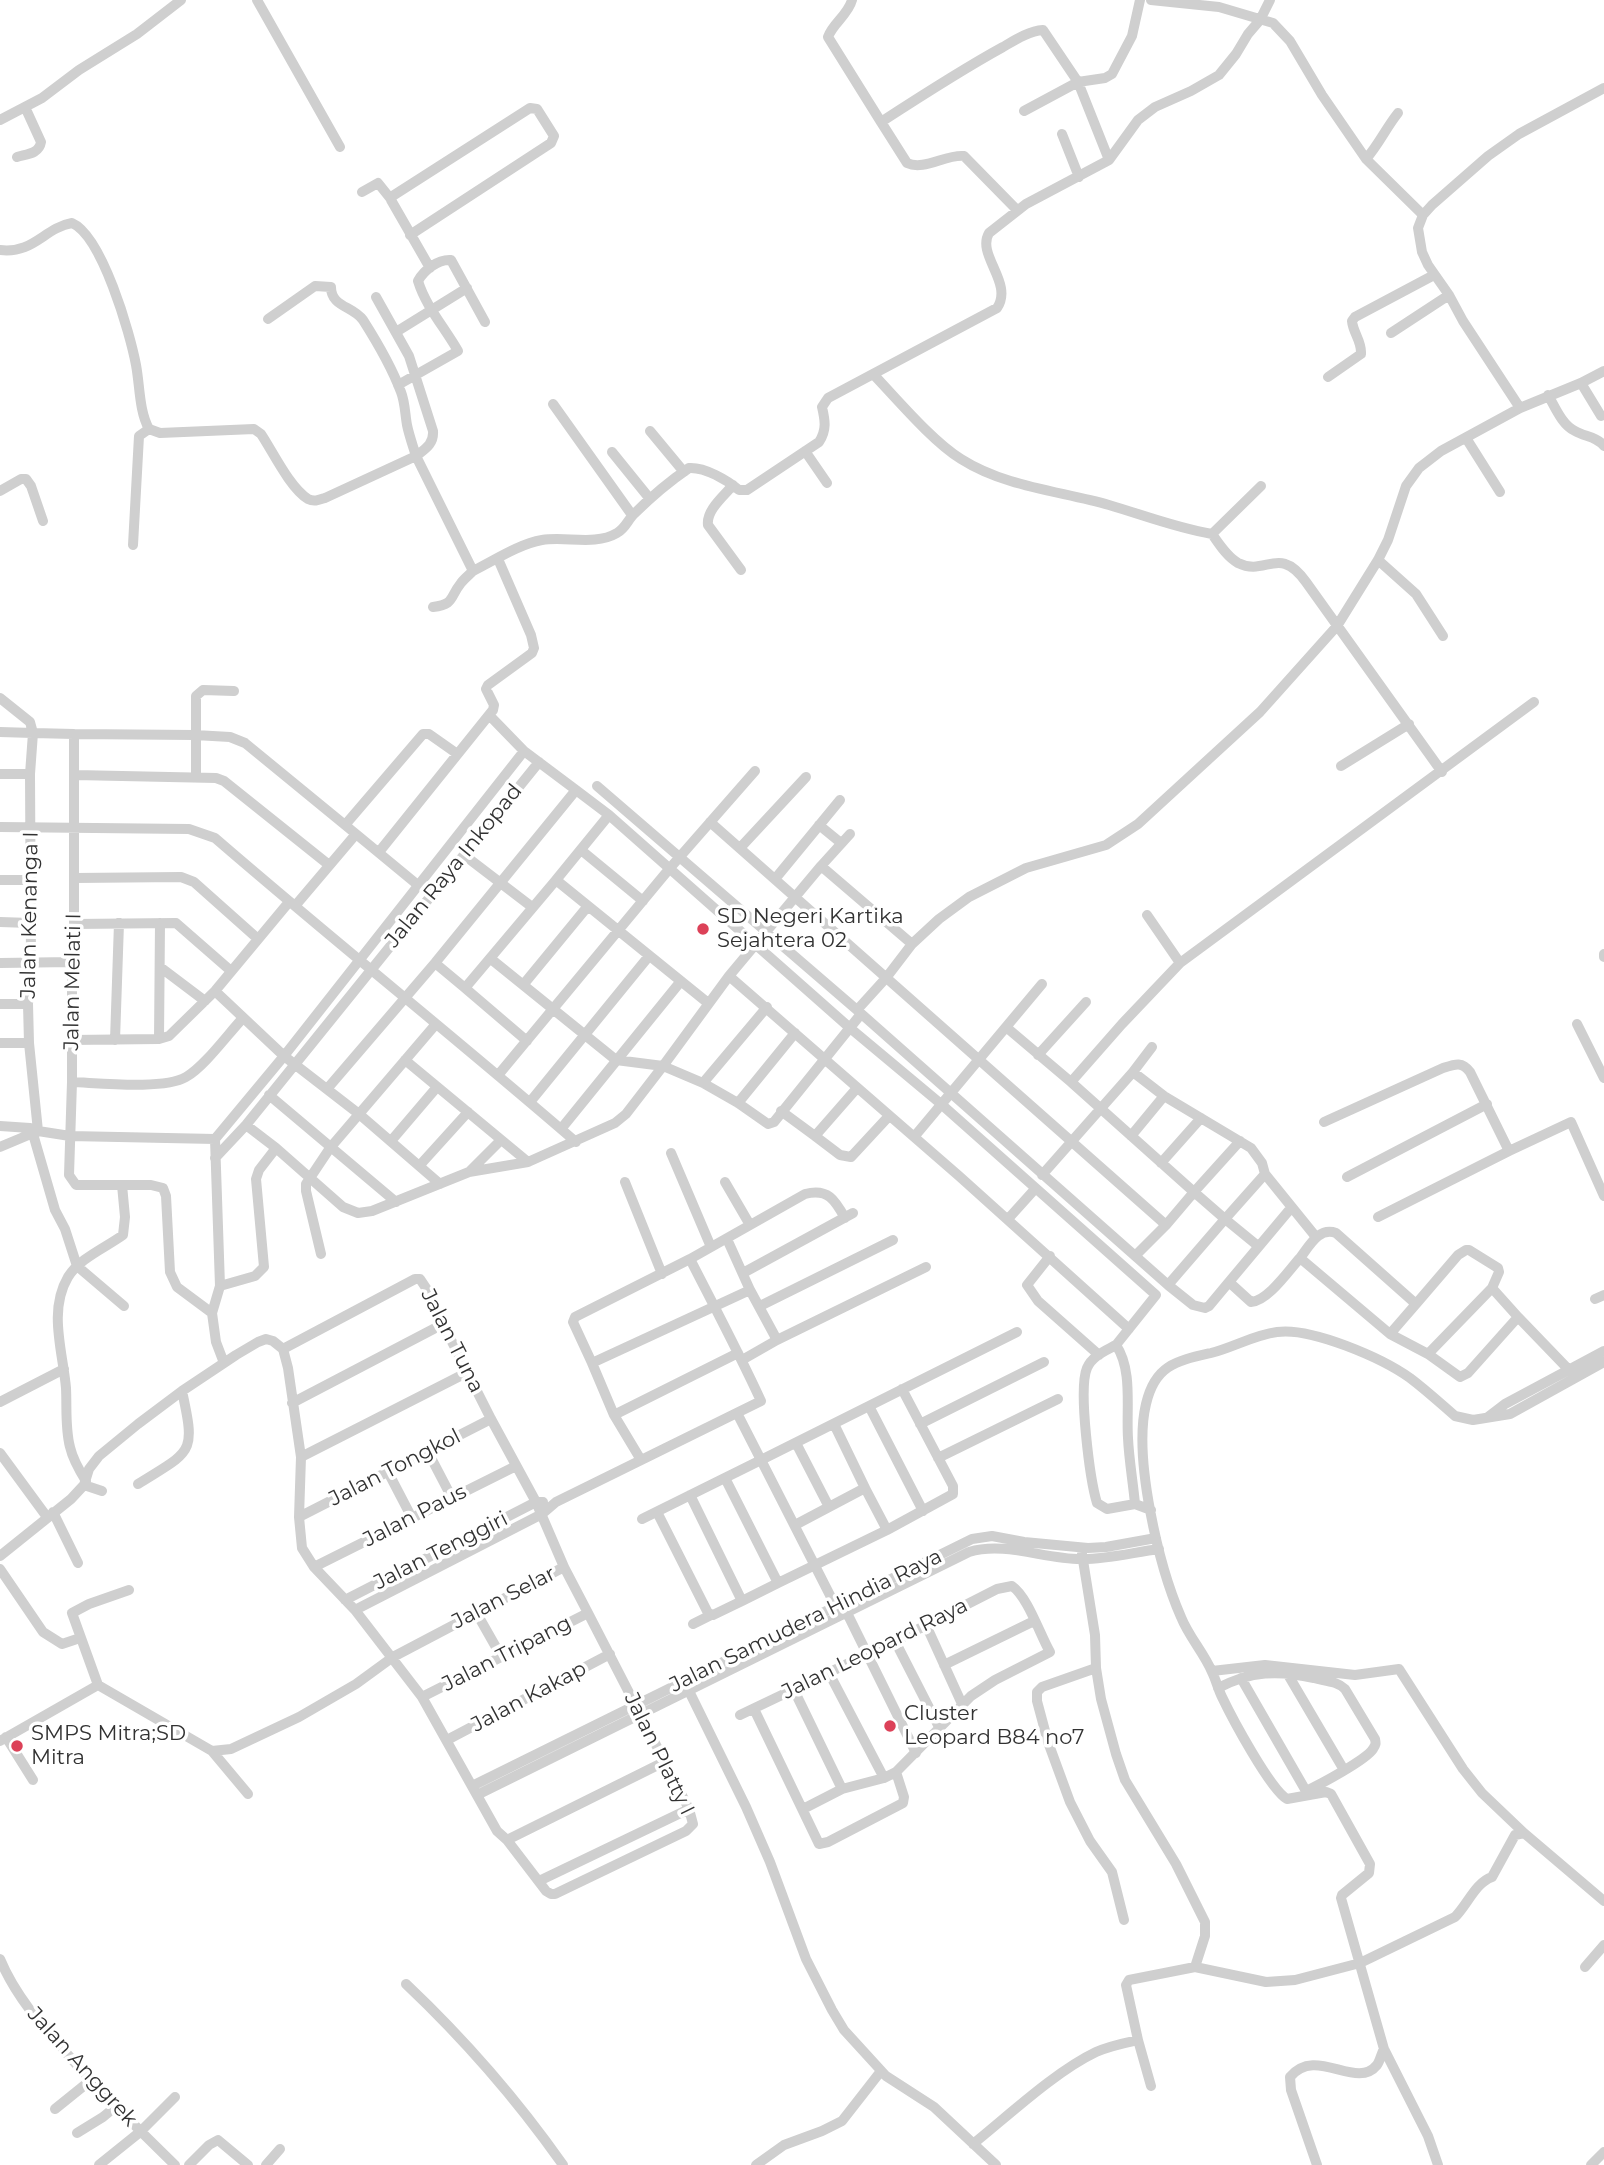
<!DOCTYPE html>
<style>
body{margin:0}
canvas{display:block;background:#fff}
</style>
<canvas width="1604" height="2165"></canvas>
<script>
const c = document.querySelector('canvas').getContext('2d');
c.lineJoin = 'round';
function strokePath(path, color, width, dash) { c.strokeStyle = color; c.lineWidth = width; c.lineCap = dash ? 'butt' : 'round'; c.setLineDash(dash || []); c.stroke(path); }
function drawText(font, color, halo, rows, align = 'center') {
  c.font = font + ' Montserrat,sans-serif'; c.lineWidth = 7; c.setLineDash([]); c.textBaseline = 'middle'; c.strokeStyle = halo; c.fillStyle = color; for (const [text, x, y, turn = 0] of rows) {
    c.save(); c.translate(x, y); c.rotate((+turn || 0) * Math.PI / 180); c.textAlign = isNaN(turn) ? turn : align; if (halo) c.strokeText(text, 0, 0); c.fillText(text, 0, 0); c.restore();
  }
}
strokePath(new Path2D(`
 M 257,0 L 340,147
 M 852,0 C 848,15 833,23 828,37 L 881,122 C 921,96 961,70 1003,47 C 1015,40 1029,31 1043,30 L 1078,82 L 1109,160
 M 1151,0 L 1219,7 L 1273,23 L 1290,41 L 1322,95 L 1366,159 L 1423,215
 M 1024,111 L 1078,82 L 1105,78 L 1112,74 L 1132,36 L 1140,0
 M 0,120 L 42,98 L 79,70 L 137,34 L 181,0
 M 881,122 L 907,163 C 924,171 946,154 964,156 L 1017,210
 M 1062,134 L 1079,177
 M 17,157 C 27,154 39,154 41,142 L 25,107
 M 1366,159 C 1379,144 1386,128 1398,113
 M 362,192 L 378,183 L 390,198
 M 410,235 L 551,143 L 554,136 L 537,109 L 530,108 L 391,197 L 391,200 L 430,268
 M 0,250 C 34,254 44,228 72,223 C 102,236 130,333 136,365 C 140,386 139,411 149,429 L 160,433 L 254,429 L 261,434 C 273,452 290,488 308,499 C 314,502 319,500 325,498 L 416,456 L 473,571 C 495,560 519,544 542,540 C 566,536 595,546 617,533 C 626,528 628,519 635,513 C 652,496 670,481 689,468 C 705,467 727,480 739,490 L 747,490 L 819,442 C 827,430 825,420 822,407 L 828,398 L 997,308 C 1014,283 976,255 989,233 L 1026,204 L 1109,160 L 1138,120 L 1155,107 L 1191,91 L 1219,75 L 1236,54 L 1248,34 L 1260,20 L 1270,0
 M 268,319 L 315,286 L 331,287 C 331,307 353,306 363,320 C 377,342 392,368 401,392 C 405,402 405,414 407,425 C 409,435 413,446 416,456 C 425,449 434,444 433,431 L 409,356 L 376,297
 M 396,332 L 467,288
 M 1391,333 L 1449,295
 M 873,374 C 897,399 932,441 961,459 C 1005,487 1060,491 1109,505 C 1143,515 1176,528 1212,534 C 1219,544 1227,557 1238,563 C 1266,577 1279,544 1306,582 L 1442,772
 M 1328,377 L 1361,354 C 1362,341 1353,333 1352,321 L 1355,317 L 1434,275
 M 1581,383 L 1601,416
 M 398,385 L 458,351 C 445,328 426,307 418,281 C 424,270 438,259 451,260 L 485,322
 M 1548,395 C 1555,407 1562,425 1575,431 C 1585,437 1596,436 1604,446
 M 553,404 L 632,515
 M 1520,408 L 1463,321 L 1449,295 L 1428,265 L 1422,252 L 1418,228 L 1423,215 L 1432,205 L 1488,156 L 1519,134 L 1604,88
 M 650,431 L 684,472
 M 1466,438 L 1500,492
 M 805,451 L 827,483
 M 612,452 L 650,499
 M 733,485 C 724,496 706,510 708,525 L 741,570
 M 0,491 L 21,479 L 26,479 L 31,486 L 43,521
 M 1212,534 L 1261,486
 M 133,545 L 139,436 L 149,429
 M 1378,560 L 1416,594 L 1443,636
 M 433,607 C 455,604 449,598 461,583 C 464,579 469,575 473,571
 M 0,698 L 30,722 L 33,733 L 74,734
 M 490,716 L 524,751 L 576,790
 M 0,732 L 33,733 L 30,774 L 31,963 L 28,1004 L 29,1043 L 38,1131 L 30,1128 L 0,1126
 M 1341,766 L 1409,724
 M 0,774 L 30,774
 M 75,775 L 216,778 L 224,781 L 329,865
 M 196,777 L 196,696 L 203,690 L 234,691
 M 597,786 L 857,1010 L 1168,1285 L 1193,1305 L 1205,1308 L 1209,1306 L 1229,1282 L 1251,1302 C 1268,1301 1289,1270 1300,1258 L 1390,1334 L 1428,1354 L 1460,1377 L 1468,1373 L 1518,1317 L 1570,1371
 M 710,822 L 1166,1225
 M 345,825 L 423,734 L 429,734 L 456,753
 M 819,825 L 841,843
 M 0,827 L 189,829 L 215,838 C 334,941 457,1039 576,1142
 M 740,848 L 806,777
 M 581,850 L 643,901
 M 379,852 L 493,710 L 494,705 L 486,689 L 488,685 L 532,653 L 534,648 L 531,635 L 498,559
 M 464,855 L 532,907
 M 821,866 L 850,834
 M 75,878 L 181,877 L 194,882 L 258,939
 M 775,879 L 840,800
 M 0,880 L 30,880
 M 556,880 L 609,815
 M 295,906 L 356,834 L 419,886
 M 1147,915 L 1180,963
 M 0,922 L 30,923
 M 74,924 L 176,923 L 231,971
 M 1604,954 L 1604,957
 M 491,959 L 616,1060 L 663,1066 L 703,1083 L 738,1103 L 768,1124 L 774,1122 L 861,1014
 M 0,963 L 72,962
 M 435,963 L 465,988 L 556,880 L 708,1003
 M 160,967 L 205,1001
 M 729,976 L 821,866 L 912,944
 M 523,985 L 588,906
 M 465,988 L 527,1041
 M 215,991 L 284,1056 L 359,1114 L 440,1184
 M 0,1004 L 28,1004
 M 857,1010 L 886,978 L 912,944 L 939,919 L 969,897 L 1026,868 L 1106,845 L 1138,824 L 1260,712 L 1337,626 L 1378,560 L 1388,540 L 1406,486 L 1419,468 L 1441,451 L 1520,408 L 1581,383 L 1604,371
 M 1577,1024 L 1604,1078
 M 1006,1027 L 1071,1082 L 1194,1192 L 1240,1141
 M 159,1039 L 160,923
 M 71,1040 L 159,1039 L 169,1036 L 215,991 L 289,902
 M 115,1040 L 119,923
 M 0,1043 L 29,1043
 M 1038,1055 L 1086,1002
 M 405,1060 L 528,1162
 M 1133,1072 L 1152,1047
 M 499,1074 L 670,868 L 755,771
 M 72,1082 C 99,1083 164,1090 186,1077 C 204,1067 228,1034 243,1018
 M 1071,1082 L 1122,1024 L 1180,963 L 1534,702
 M 703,1083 L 767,1007
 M 327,1089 L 435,963 L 576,790 L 609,815 L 850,1028 L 941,1104 L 1156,1295 L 1116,1345
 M 269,1095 L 396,1202
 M 530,1102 L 649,956
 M 738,1103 L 795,1033
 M 781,1111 L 815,1136 L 857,1088
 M 1324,1122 L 1443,1068 C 1455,1064 1462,1061 1470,1072 L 1509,1151
 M 246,1125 L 276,1148
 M 561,1129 L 681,981
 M 33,1134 L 55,1210 L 65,1229 L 77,1266 L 124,1306
 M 815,1136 L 840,1155 L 851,1157 L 889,1116
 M 1131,1136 L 1164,1096
 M 914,1137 L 1042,984
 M 391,1141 L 437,1087
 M 0,1147 L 38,1131 L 70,1136 L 215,1139
 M 671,1153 L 711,1247
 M 215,1158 L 246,1125 L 539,762
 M 1161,1163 L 1201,1118
 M 420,1165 L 468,1112
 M 469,1172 L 501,1140
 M 1042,1175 L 1133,1072 L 1164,1096 L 1251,1148 L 1262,1163 L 1265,1174 L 1316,1237
 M 1347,1177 L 1487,1104
 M 625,1182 L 662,1274
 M 725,1182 L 750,1225
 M 1378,1217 L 1509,1151 L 1571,1122 L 1604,1196
 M 1008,1219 L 1035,1189
 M 1258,1246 L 1225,1219 L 1265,1174
 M 321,1254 L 306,1191 L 306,1184 L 330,1148 L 436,1024
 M 1050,1256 L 1027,1285 L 1038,1301 L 1099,1355
 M 1135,1256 L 1166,1225 L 1194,1192 L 1225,1219 L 1168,1285
 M 1300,1258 C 1310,1245 1319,1227 1336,1233 L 1416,1304 L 1390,1334
 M 690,1259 L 805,1194 C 828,1188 835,1200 845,1218
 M 743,1273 L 853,1213
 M 1229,1282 L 1291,1208
 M 220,1286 L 255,1276 L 264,1267 L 256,1179 L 259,1170 L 276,1148 L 343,1207 L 358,1213 L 372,1211 L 469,1172 L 528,1162 L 615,1123 L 626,1114 L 663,1066 L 729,976 L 959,1176 L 1129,1329
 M 1595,1299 L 1604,1295
 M 1416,1304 L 1458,1255 L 1466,1250 L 1469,1250 L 1498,1268 L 1499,1272 L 1492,1288 L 1518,1317
 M 760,1306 L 893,1240
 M 212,1313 L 177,1287 L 170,1272 L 166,1196 L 163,1188 L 151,1185 L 76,1185 L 69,1175 L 72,1082 L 72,962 L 74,924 L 74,734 L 195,735 L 230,737 L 245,743 L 356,834
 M 777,1340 L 926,1267
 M 1428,1354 L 1492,1288
 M 742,1360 L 777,1340 L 750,1290
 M 224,1363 L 216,1342 L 212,1313 L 220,1286 L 215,1139 L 284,1056 L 524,751
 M 592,1363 L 614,1415 L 641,1460
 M 0,1402 L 64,1369
 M 292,1403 L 443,1324
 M 869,1406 L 923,1511
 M 614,1415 L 738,1353
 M 1488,1417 L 1505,1404 L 1604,1351
 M 920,1424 L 1044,1362
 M 428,1452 L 452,1498
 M 0,1453 L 47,1517
 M 301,1457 L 468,1372
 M 938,1458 L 1058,1399
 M 388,1472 L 412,1518
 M 725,1478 L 778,1583 L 742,1601
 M 86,1481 C 79,1470 73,1460 70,1447 C 65,1428 67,1408 66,1388 C 63,1352 48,1311 68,1277 C 80,1258 105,1248 123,1235 L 125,1217 L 122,1185
 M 138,1484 C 192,1450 196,1455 182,1391
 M 84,1485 L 102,1491
 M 865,1488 L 887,1530
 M 1135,1504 L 1107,1509 L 1097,1503 C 1090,1480 1078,1389 1087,1368 C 1092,1356 1105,1351 1116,1345 C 1133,1370 1126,1409 1128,1438 C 1129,1460 1133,1482 1135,1504 L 1151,1510
 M 829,1507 L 865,1488 L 834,1424
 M 53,1512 L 78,1563
 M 657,1512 L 708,1613 L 713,1615 L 742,1601 L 690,1495
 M 299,1517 L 491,1419
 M 642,1519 L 761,1460 L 737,1413
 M 795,1525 L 829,1507 L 796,1443
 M 1082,1554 L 1095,1635 L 1096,1668 L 1101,1699 L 1116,1754 L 1125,1780 L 1176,1864 L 1205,1922 L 1205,1936 L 1195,1967
 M 0,1556 L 71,1499 L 84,1485 L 89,1469 L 99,1456 L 138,1424 L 182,1391 L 236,1355 L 258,1342 L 266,1339 L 273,1341 L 283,1349 L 288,1368 L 301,1457 L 299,1517 L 302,1548 L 314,1567 L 355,1610 L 422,1697 L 497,1831 L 507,1840 L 546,1891 L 551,1894 L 555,1894 L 686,1831 L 693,1824 L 689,1809 L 588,1613 L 422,1697
 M 314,1567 L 516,1466
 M 564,1567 L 588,1613
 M 0,1569 L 43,1632 L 62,1644 L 80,1638
 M 778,1583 L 887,1530 L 953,1494 L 953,1486 L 902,1389
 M 129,1590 L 89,1604 L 72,1613 L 98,1685 L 212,1751 L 248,1794
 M 345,1600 L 536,1502 L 543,1502
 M 836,1607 L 761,1460 L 1017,1332
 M 355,1610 L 542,1514 L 556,1502 L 761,1401 C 739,1353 714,1306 690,1259 L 575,1317 L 573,1322 L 592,1363 L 750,1290 L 727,1239
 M 476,1612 L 501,1656
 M 847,1613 L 916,1753
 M 693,1624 L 711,1615
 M 926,1625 L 962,1704
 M 895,1641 L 940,1729
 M 944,1665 L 1034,1621
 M 1096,1668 L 1042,1687 L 1037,1692 L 1037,1701 L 1048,1742 L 1070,1802 L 1090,1841 L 1112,1872 L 1124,1920
 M 1212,1671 L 1265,1665 L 1355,1675 L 1399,1669 L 1463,1769 L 1482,1793 L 1524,1833 L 1604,1901
 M 829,1673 L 884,1778
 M 1287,1673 L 1344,1770
 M 687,1687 L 746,1807 L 770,1862 L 806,1959 L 832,2010 L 844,2030 L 886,2076 L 934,2107 L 996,2165
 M 1218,1688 C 1251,1671 1278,1670 1314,1678 C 1325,1681 1337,1681 1345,1689 L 1375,1739 C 1376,1744 1376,1744 1373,1749 C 1366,1760 1319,1785 1306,1791 L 1241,1678
 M 794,1690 L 842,1789
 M 754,1709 L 819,1844 L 828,1842 L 903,1803 L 904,1797 L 896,1772
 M 740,1715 L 895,1641 L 997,1589 L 1012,1586 C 1028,1597 1040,1635 1050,1652 L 995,1680 L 971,1696 L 896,1772 L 884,1778 L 842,1789 L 803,1809
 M 6,1737 L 33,1780
 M 447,1740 L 610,1654
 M 0,1741 L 98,1685
 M 212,1751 L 231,1749 L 299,1717 L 356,1684 L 393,1657 L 564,1567 L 536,1502 L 491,1419 L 443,1324 L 432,1297 L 420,1279 L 415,1279 L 283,1349
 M 472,1786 L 972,1539 L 992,1536 L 1024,1542 L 1088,1548 L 1106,1547 L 1156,1538
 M 477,1795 L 969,1552 C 1006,1541 1046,1560 1083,1559 C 1108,1559 1135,1552 1159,1549
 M 507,1840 L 664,1762
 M 539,1881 L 689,1809
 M 0,1959 C 17,2000 47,2031 76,2064 C 108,2099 141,2132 175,2165
 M 1585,1967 L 1604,1945
 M 406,1984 C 462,2037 518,2101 563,2165
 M 1138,2040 L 1151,2086
 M 55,2109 L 91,2080
 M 77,2133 L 103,2117 L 115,2107
 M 973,2144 C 1009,2115 1056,2071 1096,2052 C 1109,2046 1124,2043 1138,2040 L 1126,1985 L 1129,1980 L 1195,1967 L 1266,1982 L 1295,1980 L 1360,1963 L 1455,1917 C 1468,1904 1475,1883 1492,1877 L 1515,1835 L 1524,1833
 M 99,2165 L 140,2132 L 175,2097
 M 189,2165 L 209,2145 L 218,2140 L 248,2165
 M 266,2165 L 280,2149
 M 756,2165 L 784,2145 L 822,2131 L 842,2121 L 881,2071
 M 1317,2165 L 1291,2090 L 1290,2077 C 1316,2045 1356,2091 1377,2065 C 1380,2061 1381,2054 1384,2049
 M 1438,2165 L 1428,2136 L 1384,2049 L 1341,1898 L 1342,1895 L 1369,1873 L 1370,1864 L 1331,1794 L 1326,1792 L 1287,1799 C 1270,1789 1232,1718 1222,1697 C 1218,1689 1216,1680 1212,1672 C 1204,1653 1189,1637 1181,1617 C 1159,1567 1133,1458 1146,1404 C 1155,1365 1176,1361 1211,1353 C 1234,1347 1254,1335 1277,1332 C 1311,1327 1382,1358 1410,1378 C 1426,1390 1440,1403 1455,1416 L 1473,1420 L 1510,1414 L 1604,1362
 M 1591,2165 L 1604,2152`), '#cfcfcf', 10);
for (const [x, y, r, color] of [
 [703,929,7,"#dc4158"],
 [890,1726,7,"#dc4158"],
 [17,1746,7,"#dc4158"]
]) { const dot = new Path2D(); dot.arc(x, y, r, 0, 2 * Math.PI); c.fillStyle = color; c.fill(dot); strokePath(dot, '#fff', 2.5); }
drawText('21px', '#323232', '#fff', [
 ["Jalan Raya Inkopad",454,866,-51],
 ["Jalan Kenanga I",30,915,-89],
 ["Jalan Melati I",73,982,-89],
 ["Jalan Tuna",452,1341,63],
 ["Jalan Tongkol",395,1468,-27],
 ["Jalan Paus",415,1516,-27],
 ["Jalan Tenggiri",441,1551,-27],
 ["Jalan Selar",504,1598,-27],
 ["Jalan Samudera Hindia Raya",806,1621,-26],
 ["Jalan Leopard Raya",875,1649,-26],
 ["Jalan Tripang",507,1654,-27],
 ["Jalan Kakap",529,1697,-28],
 ["Jalan Platty I",659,1754,64],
 ["Jalan Anggrek",82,2067,48]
]);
drawText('21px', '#323232', '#fff', [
 ["SD Negeri Kartika",717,917],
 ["Sejahtera 02",717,941],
 ["Cluster",904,1714],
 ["Leopard B84 no7",904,1738],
 ["SMPS Mitra;SD",31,1734],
 ["Mitra",31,1758]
], 'left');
</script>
